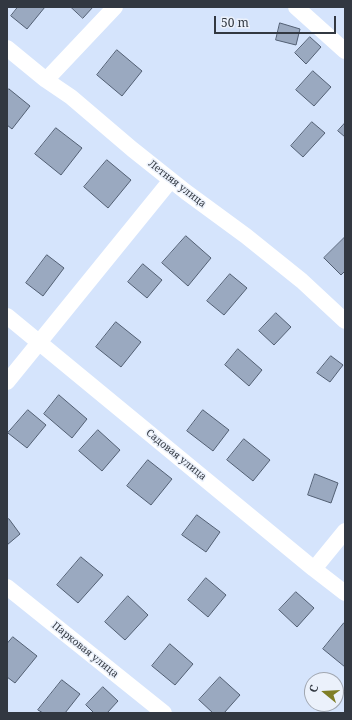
<!DOCTYPE html>
<meta charset="utf-8">
<style>
body{margin:0}
#map{position:relative;width:352px;height:720px;overflow:hidden;background:#d5e4fc;font-family:"Noto Serif",serif}
canvas{display:block}
.frame{position:absolute;inset:0;border:8px solid #323841;pointer-events:none}
.north{position:absolute;left:304px;top:672px;width:40px;height:40px;box-sizing:border-box;background:#ebf1fb;border:1px solid #a1a7b1;border-radius:50%;rotate:288deg;font-size:11px;font-weight:700;line-height:16px;text-align:center;color:#323841}
.north::after{content:'';display:block;margin:auto;width:14px;height:18px;background:#7f7e26;clip-path:polygon(50% 0,100% 100%,50% 72%,0 100%)}
.scale{position:absolute;left:214px;top:16px;width:122px;height:18px;box-sizing:border-box;border:2px solid #323841;border-top:0;padding-left:5px;font-size:12px;line-height:14px;white-space:nowrap;color:#323841;-webkit-text-stroke:3px #ebf1fb;paint-order:stroke}
</style>
<div id="map">
<canvas width="352" height="720"></canvas>
<div class="frame"></div>
<div class="north">С</div>
<div class="scale">50 m</div>
</div>
<script>
const c = document.querySelector('canvas').getContext('2d');
c.lineJoin = 'round';
function paint(path, color) { c.fillStyle = color; c.fill(path, 'evenodd'); }
function strokePath(path, color, width, dash) { c.strokeStyle = color; c.lineWidth = width; c.lineCap = dash ? 'butt' : 'round'; c.setLineDash(dash || []); c.stroke(path); }
function drawText(font, color, halo, rows, align = 'center') {
  c.font = font + ' "Noto Serif",serif'; c.lineWidth = 3; c.setLineDash([]); c.textBaseline = 'middle'; c.strokeStyle = halo; c.fillStyle = color; for (const [text, x, y, turn = 0] of rows) {
    c.save(); c.translate(x, y); c.rotate((+turn || 0) * Math.PI / 180); c.textAlign = isNaN(turn) ? turn : align; if (halo) c.strokeText(text, 0, 0); c.fillText(text, 0, 0); c.restore();
  }
}
const building = new Path2D(`
 M 18,7 L 45,7 L 27,29 L 11,16 Z
 M 71,7 L 93,7 L 83,18 Z
 M 280,23 L 300,29 L 296,45 L 276,40 Z
 M 310,37 L 321,47 L 306,64 L 295,53 Z
 M 117,50 L 142,71 L 122,96 L 97,75 Z
 M 313,71 L 331,87 L 314,106 L 296,90 Z
 M 9,89 L 30,106 L 12,129 L 7,125 L 7,91 Z
 M 312,122 L 325,133 L 303,157 L 291,146 Z
 M 345,123 L 345,137 L 338,131 Z
 M 56,128 L 82,148 L 61,175 L 35,154 Z
 M 107,160 L 131,180 L 108,208 L 84,187 Z
 M 186,236 L 211,258 L 188,286 L 162,263 Z
 M 345,237 L 345,271 L 341,275 L 324,258 Z
 M 47,255 L 64,268 L 43,296 L 26,283 Z
 M 143,264 L 162,280 L 147,298 L 128,282 Z
 M 230,274 L 247,288 L 224,315 L 207,301 Z
 M 276,313 L 291,327 L 274,345 L 259,331 Z
 M 116,322 L 141,342 L 121,367 L 96,347 Z
 M 238,349 L 262,370 L 249,386 L 225,365 Z
 M 331,356 L 343,365 L 330,382 L 317,373 Z
 M 59,395 L 87,419 L 72,438 L 44,414 Z
 M 28,410 L 46,425 L 27,448 L 8,433 Z
 M 203,410 L 229,430 L 213,451 L 187,431 Z
 M 98,430 L 120,450 L 102,471 L 79,451 Z
 M 244,439 L 270,460 L 253,481 L 227,460 Z
 M 148,460 L 172,479 L 151,505 L 127,486 Z
 M 315,474 L 338,483 L 331,503 L 308,495 Z
 M 197,515 L 220,532 L 206,552 L 182,535 Z
 M 9,519 L 20,534 L 7,545 L 7,520 Z
 M 81,557 L 103,575 L 78,603 L 57,585 Z
 M 206,578 L 226,595 L 208,617 L 188,600 Z
 M 296,592 L 314,608 L 297,627 L 279,610 Z
 M 128,596 L 148,615 L 125,640 L 105,622 Z
 M 344,623 L 345,623 L 345,667 L 323,649 Z
 M 13,637 L 37,656 L 15,683 L 7,677 L 7,644 Z
 M 170,644 L 193,664 L 175,685 L 152,666 Z
 M 220,677 L 240,695 L 224,713 L 213,713 L 199,700 Z
 M 62,680 L 80,694 L 65,713 L 43,713 L 38,710 Z
 M 103,687 L 118,701 L 107,713 L 94,713 L 86,705 Z`);
paint(building, '#9aa9c0');
strokePath(building, '#525f73', 1);
strokePath(new Path2D(`
 M 296,7 L 345,51
 M 7,48 L 46,80 L 71,97 L 132,149 L 186,192 L 246,236 L 302,281 L 345,321
 M 46,80 L 115,7
 M 7,316 L 314,569 L 345,593
 M 7,382 L 171,180
 M 314,569 L 345,531
 M 7,587 L 164,713`), '#fff', 16);
drawText('10px', '#323841', '#ebf1fb', [
 ["Летняя улица",177,184,38],
 ["Садовая улица",176,455,39],
 ["Парковая улица",85,650,39]
]);
</script>
